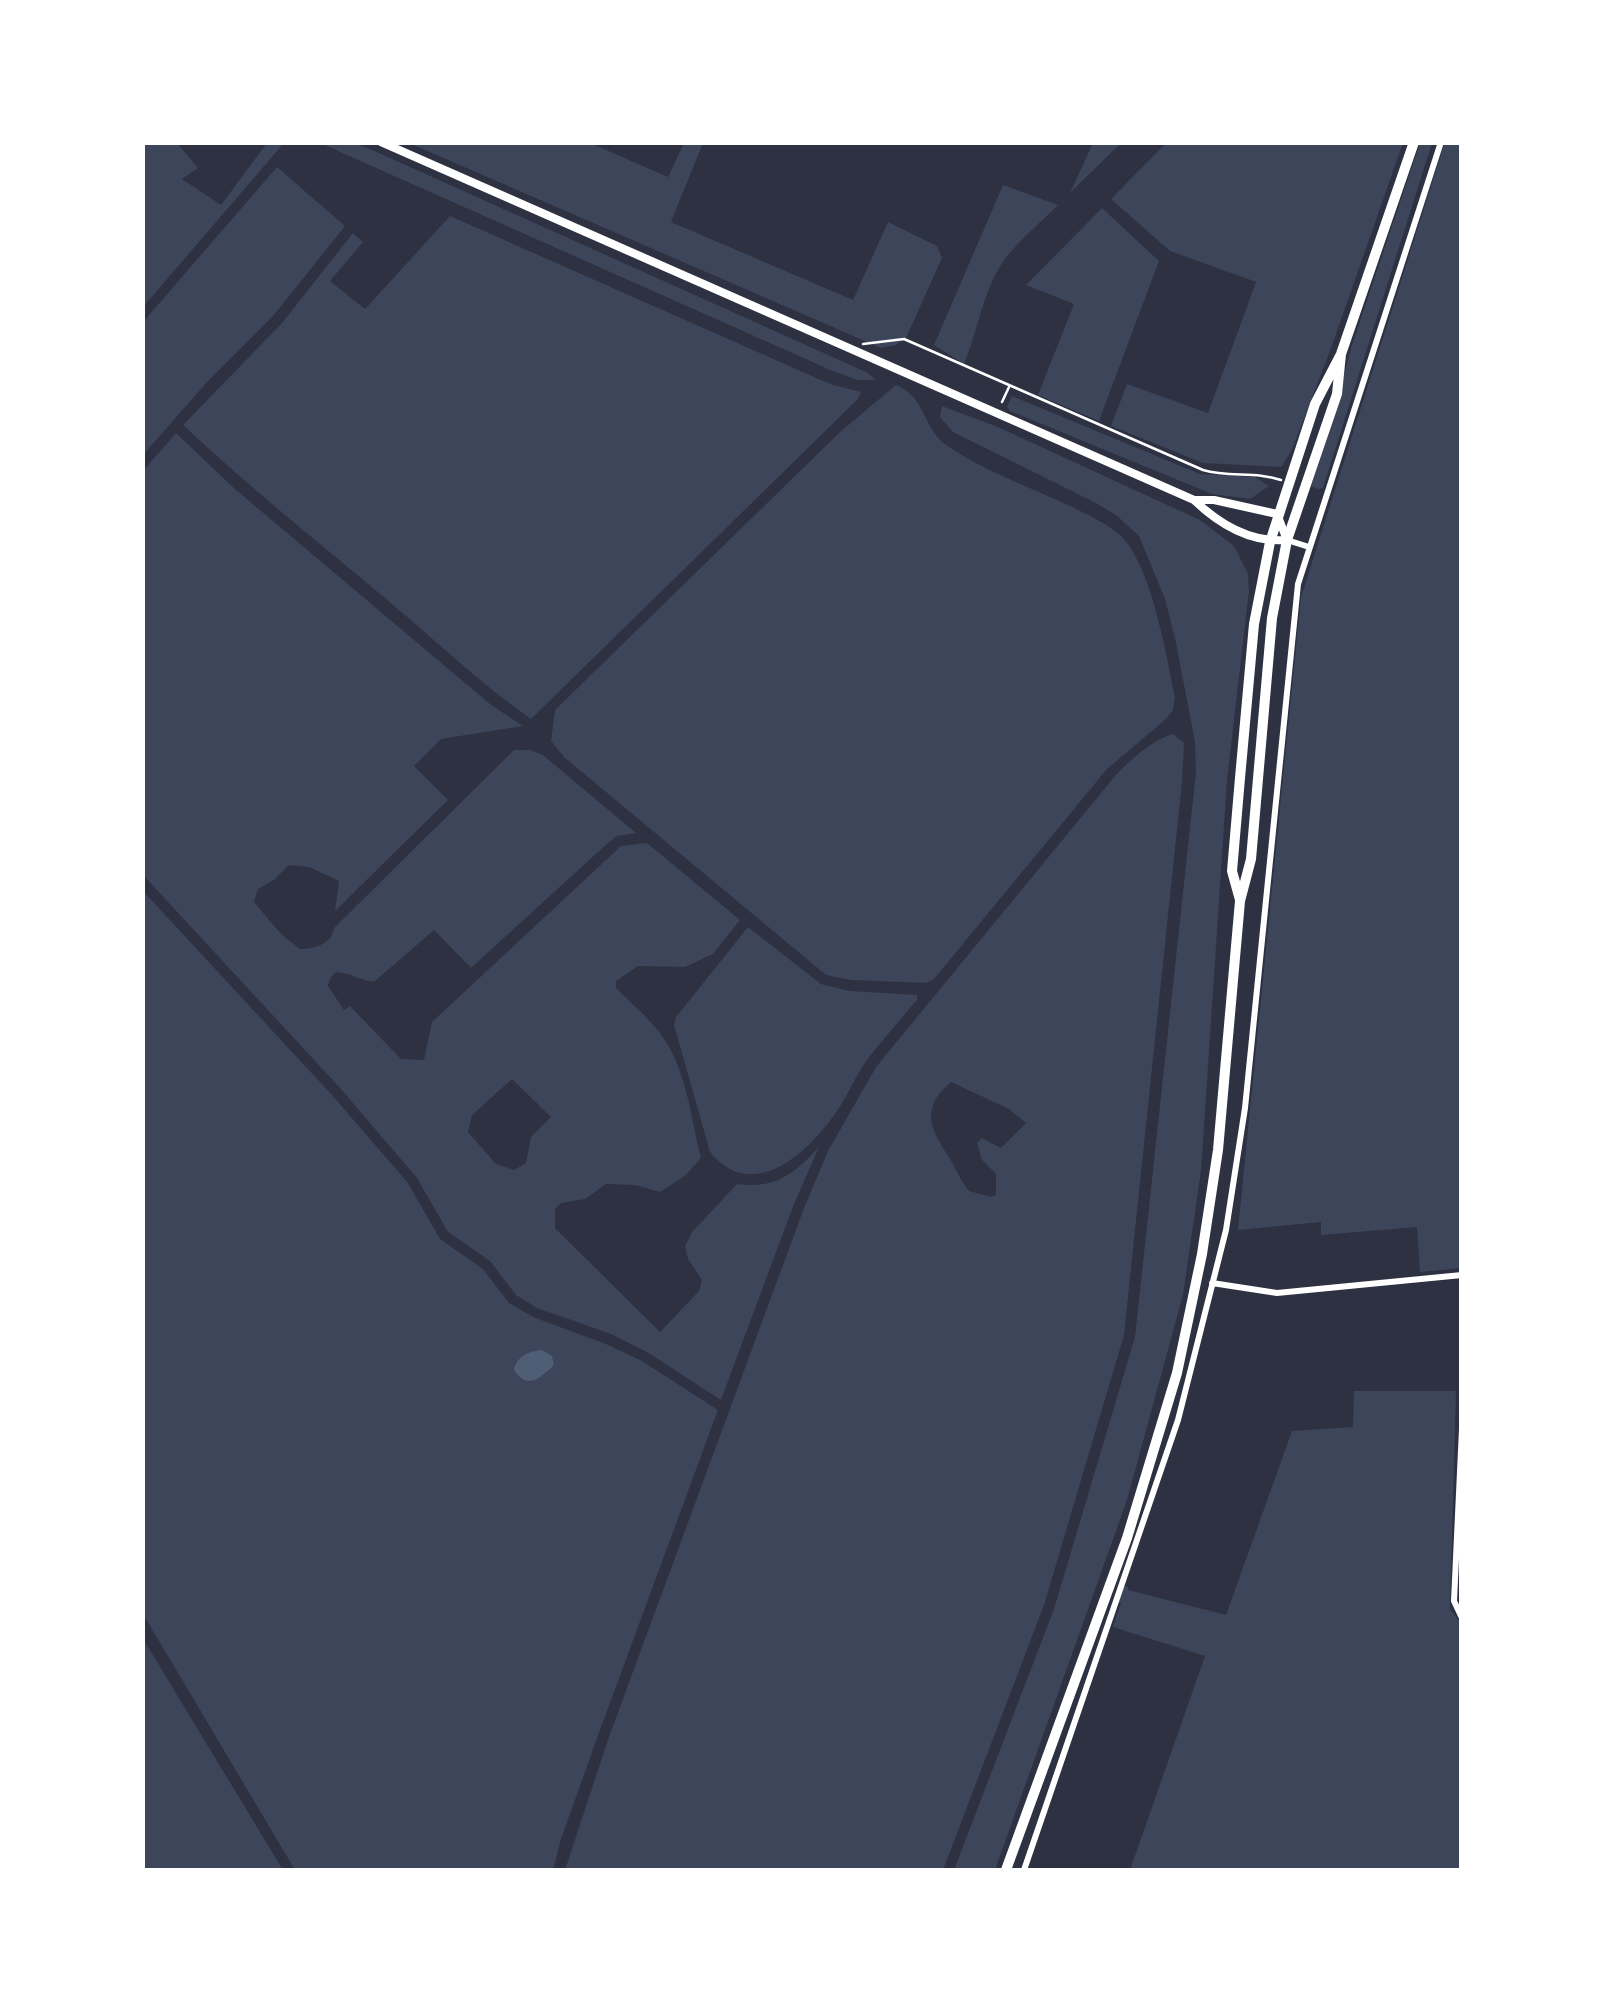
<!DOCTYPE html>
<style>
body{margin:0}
#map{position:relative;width:1604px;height:2013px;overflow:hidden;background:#2d3142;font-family:Arial,sans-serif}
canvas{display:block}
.frame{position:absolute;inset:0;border:145px solid #fff;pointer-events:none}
</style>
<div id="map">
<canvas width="1604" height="2013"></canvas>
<div class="frame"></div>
</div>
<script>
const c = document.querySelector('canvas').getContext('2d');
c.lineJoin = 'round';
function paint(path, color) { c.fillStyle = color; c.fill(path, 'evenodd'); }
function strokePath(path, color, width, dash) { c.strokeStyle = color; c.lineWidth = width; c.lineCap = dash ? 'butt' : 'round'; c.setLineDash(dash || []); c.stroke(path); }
paint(new Path2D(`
 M 143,142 L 177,143 L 198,168 L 182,179 L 221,205 L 267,143 L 284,143 L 143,307 Z
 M 1093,142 L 1121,143 L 1070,193 L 1093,143 Z
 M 1445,142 L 1462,143 L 1462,1268 L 1420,1272 L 1417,1227 L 1321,1235 L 1321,1222 L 1238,1230 L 1301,597 Z
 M 320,143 L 355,143 L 379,153 L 866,372 L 876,380 L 858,380 L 835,372 Z
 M 409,143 L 590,143 L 668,177 L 684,143 L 703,143 L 671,222 L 853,300 L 888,222 L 937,246 L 942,258 L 906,338 L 896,345 L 881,348 Z
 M 1166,143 L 1403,143 L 1330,351 L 1291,452 L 1281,467 L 1203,463 L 1111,426 L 1127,384 L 1208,413 L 1256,282 L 1170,251 L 1111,199 Z
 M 1420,143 L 1432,143 L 1323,488 L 1318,489 L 1311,486 L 1330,430 L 1351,348 Z
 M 277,167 L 345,226 L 273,316 L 208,381 L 143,455 L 143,322 Z
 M 1003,185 L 1058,205 C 1041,222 1023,237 1008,255 C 983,286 979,329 964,364 L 934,345 Z
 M 1102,208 L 1159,261 L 1099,421 L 1038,395 L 1074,304 L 1026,285 Z
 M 450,216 L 830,384 L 861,392 L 858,399 L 531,719 C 488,689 451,655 412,621 C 335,555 256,494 183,425 L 282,323 L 353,233 L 363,242 L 330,281 L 365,309 Z
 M 896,385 C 927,397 922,430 949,447 C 985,471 1029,487 1068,505 C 1086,514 1106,522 1121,536 C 1152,567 1166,654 1175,697 L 1173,710 L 1166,719 L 1107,769 L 934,979 L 926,983 L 851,980 L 826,975 L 564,757 L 551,741 L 555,710 L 840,432 Z
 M 1012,396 L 1200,474 L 1255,477 L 1269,486 L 1250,499 L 1212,494 L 1010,411 L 1007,407 Z
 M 942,406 L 998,427 L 1200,520 L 1234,546 L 1248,574 L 1249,591 L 1227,780 L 1201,1171 L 1183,1295 L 1127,1500 L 995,1870 L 954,1870 L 1054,1609 L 1135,1337 L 1196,772 L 1195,742 L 1175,638 L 1165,599 L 1139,536 L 1116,515 L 1096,503 L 953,432 L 940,417 Z
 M 176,433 L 235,489 L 490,704 L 523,726 L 441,739 L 414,766 L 448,800 L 335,911 L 339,881 L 309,867 L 289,865 L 274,880 L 258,889 L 254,902 L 281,934 L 300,949 C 314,949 332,944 334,928 L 514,750 L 530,750 L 543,755 L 636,833 L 617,836 L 609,842 L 471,968 L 434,930 L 374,982 C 360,980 350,973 336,972 L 330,978 L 328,986 L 344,1010 L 350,1006 L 401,1059 L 424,1060 L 432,1022 L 621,846 L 647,843 L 740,920 L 713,954 L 685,967 L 638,966 L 616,981 L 616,988 C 630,1002 647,1016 660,1033 C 686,1067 691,1117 701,1158 L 685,1176 L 660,1192 L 635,1185 L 606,1184 L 585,1199 L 561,1203 L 555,1209 L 555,1228 L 660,1332 L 699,1291 L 702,1280 L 688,1259 L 685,1246 L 692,1232 L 737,1184 C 776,1189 794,1174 819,1147 L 794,1204 L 721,1400 L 647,1352 L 611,1334 L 537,1308 L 516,1295 L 490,1261 L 448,1232 L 417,1178 L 340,1088 L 143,875 L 143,471 ZM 512,1079 L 551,1117 L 531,1137 L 526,1163 L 514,1170 L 496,1164 L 468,1132 L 472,1115 Z
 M 1173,734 L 1184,743 L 1182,782 L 1124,1335 L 1044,1605 L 943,1870 L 565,1870 L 610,1734 L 804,1208 L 828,1151 L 876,1067 L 1115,776 C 1130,760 1152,740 1173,734 ZM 951,1082 L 1009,1109 L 1026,1123 L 1001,1148 L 982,1138 L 977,1143 L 982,1160 L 996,1174 L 996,1195 L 991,1197 L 969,1191 C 960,1180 956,1169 949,1157 C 929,1128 921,1107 951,1082 Z
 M 143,891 L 332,1095 L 408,1183 L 440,1239 L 483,1269 L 509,1303 L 533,1317 L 606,1344 L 642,1361 L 718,1410 L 600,1730 L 561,1839 L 553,1870 L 295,1870 L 143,1614 Z
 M 748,927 L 821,984 L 850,991 L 917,995 L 917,1000 C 900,1020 883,1039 867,1060 C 855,1077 847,1097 835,1114 C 807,1154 752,1204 710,1152 L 674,1025 L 676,1017 Z
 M 1354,1391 L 1456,1391 L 1450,1609 L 1462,1625 L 1461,1870 L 1130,1870 L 1205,1656 L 1113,1627 L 1121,1603 L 1115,1601 L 1121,1585 L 1128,1587 L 1128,1590 L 1226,1615 L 1292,1431 L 1353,1427 Z
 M 142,1637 L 283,1870 L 143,1870 Z`), '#3c4559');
paint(new Path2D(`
 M 542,1350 L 552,1356 L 554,1365 C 540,1378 528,1391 514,1370 C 517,1356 529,1351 542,1350 Z`), '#4f5d75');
strokePath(new Path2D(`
 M 863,344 L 904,339 L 1203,470 C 1229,478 1255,471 1281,480
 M 1002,402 L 1009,387`), '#fff', 2.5);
strokePath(new Path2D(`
 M 1287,540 L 1309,547
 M 1212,1283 L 1277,1293 L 1462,1275
 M 1462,1429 L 1454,1601 L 1462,1618
 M 1024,1870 L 1178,1420 L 1226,1230 L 1245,1108 L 1298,584 L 1441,142`), '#fff', 6);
strokePath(new Path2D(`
 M 381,142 L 1194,500 C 1220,525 1251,543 1287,540 L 1277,514 L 1214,500 L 1194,500`), '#fff', 8);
strokePath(new Path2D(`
 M 1240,900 L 1232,871 L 1240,778 L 1254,624 L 1270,542 L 1315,404 L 1341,354 L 1414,142
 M 1006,1870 L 1127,1538 L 1177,1373 L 1202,1254 L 1218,1150 L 1240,901 L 1251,859 L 1272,618 L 1287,540 L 1337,394 L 1341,354`), '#fff', 10);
</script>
